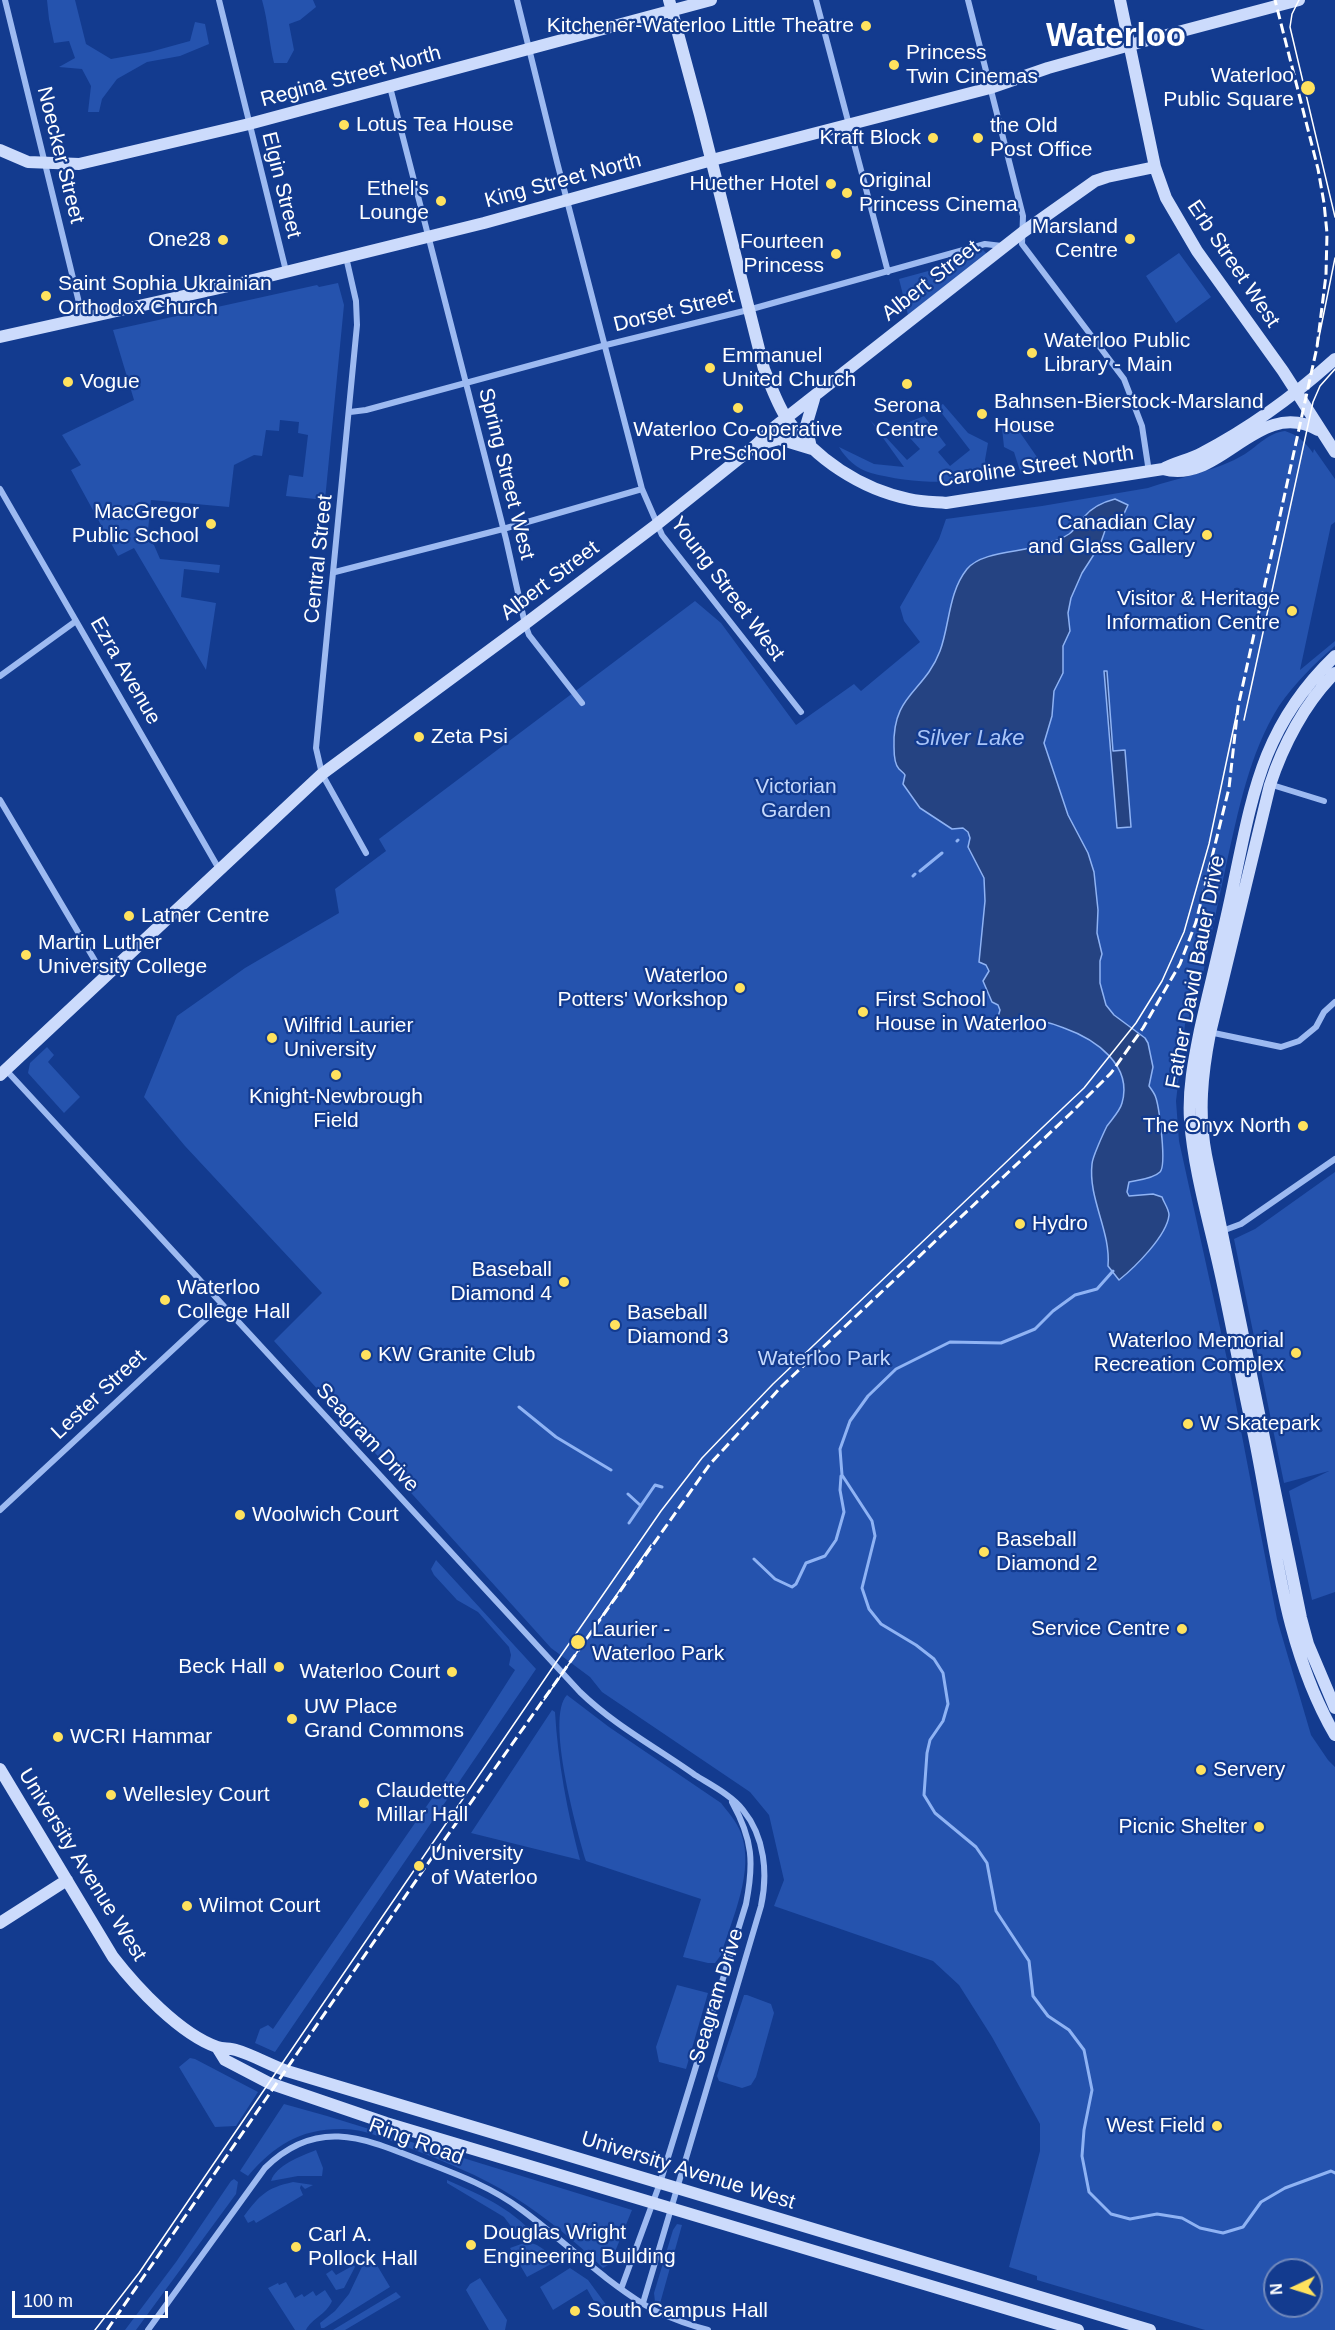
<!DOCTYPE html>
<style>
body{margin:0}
#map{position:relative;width:1335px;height:2330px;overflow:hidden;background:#133b8f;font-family:Arial,sans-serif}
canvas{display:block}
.north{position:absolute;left:1263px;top:2258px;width:60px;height:60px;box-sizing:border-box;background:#133b8f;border:2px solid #7189bc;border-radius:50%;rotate:266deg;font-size:16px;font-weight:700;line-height:24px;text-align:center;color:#fff}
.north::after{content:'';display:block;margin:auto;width:21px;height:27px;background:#ffe25e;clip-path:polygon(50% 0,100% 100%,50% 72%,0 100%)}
.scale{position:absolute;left:12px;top:2291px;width:156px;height:27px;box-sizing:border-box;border:3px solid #fff;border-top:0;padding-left:8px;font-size:18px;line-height:21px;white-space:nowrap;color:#fff;-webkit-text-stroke:4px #133b8f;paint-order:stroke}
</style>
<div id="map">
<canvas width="1335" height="2330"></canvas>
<div class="north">N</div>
<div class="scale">100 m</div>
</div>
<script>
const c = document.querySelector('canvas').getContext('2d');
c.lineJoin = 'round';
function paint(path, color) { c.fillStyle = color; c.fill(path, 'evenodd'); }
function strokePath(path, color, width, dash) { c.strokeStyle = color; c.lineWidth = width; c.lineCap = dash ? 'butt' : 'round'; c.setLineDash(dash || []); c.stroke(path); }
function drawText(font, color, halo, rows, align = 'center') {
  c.font = font + ' Arial,sans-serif'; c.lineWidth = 4.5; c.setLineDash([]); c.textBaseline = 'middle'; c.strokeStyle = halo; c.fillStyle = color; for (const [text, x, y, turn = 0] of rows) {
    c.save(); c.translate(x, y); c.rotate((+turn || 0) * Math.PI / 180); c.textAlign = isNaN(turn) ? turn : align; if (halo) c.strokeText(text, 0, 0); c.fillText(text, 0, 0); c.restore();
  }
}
paint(new Path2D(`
 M 47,0 L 75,0 L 86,44 L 111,59 L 150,52 L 190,41 L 195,22 L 205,24 L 209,44 L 180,56 L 147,62 L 117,79 L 102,99 L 99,112 L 88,112 L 91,86 L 82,69 L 59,67 L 75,58 L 69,41 L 54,43 L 49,19 Z
 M 262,0 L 313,0 L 316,7 L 300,20 L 289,24 L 294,50 L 287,63 L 274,63 C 269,42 268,21 262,0 Z
 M 983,250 L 987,254 L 908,315 L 899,279 L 961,262 L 968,253 Z
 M 1179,253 L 1211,297 L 1176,323 L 1146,276 Z
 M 338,283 L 344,305 L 325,500 L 286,496 L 289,475 L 303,477 L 308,435 L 298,433 L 299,422 L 280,420 L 279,431 L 266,430 L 262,456 L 254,455 L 234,465 L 229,507 L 151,500 L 147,541 L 154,545 L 160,559 L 220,565 L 219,573 L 184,569 L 181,597 L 216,603 L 206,670 L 134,548 L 118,556 L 71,470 L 81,465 L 62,435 L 134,400 L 113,330 L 317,285 L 319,287 Z
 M 943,404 L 968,433 L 988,443 L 985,460 L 987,476 C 954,486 904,482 871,473 C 857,469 846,459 839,447 L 874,464 L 904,467 L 870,420 L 907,460 L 920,449 L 899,426 L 924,416 L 946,445 L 938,452 L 950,466 L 970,450 L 937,407 Z
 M 1012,421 L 1046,470 L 1021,474 L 1014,452 L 1004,447 L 1002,428 Z
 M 1285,431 C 1298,435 1305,442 1313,453 L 1314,449 L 1335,479 L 1335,522 L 1331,525 L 1300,670 L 1335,641 L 1335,646 C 1314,664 1295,683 1279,706 C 1249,753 1238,813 1226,866 C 1216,911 1207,956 1197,1001 L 1185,1024 L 1176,1101 L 1179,1141 L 1230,1373 L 1277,1619 L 1311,1735 L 1328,1760 L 1335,1767 L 1335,2330 L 1205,2330 L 1037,2280 L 1037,2276 L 1009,2267 L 1040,2151 L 1040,2124 L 992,2037 L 959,1985 L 933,1961 L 774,1906 L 784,1880 L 769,1815 L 750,1792 L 602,1692 L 590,1677 L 551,1648 L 274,1341 L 322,1293 L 185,1146 L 144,1097 L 177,1016 L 245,968 L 339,913 L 335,889 L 386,851 L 379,839 L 695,601 L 721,623 L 796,725 L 854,684 L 861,691 L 920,642 L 904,621 L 900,607 L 939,539 L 946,519 L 1042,506 L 1148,488 C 1180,477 1217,471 1245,454 C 1259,445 1268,433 1285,431 ZM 1275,2270 L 1311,2270 L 1311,2306 L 1275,2306 Z
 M 47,1047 L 54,1055 L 48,1062 L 80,1097 L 64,1113 L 28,1073 L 30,1063 Z
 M 1335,1172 L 1335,1592 L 1312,1600 L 1289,1491 L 1329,1471 L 1284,1483 L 1234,1239 L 1255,1229 Z
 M 436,1560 L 536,1669 L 275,2052 L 255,2043 L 260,2029 L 268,2025 L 273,2029 L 446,1778 L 515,1670 L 509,1665 L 511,1655 L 509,1647 L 478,1612 L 457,1600 L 434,1575 L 431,1569 Z
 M 567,1695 L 609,1727 L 721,1803 C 728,1812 737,1822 741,1833 C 755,1871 732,1918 721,1955 L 715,1963 L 708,1963 L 683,1957 L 701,1899 L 586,1861 C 577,1831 545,1717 567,1695 Z
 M 552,1710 L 555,1712 C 558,1762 567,1811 580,1860 L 471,1833 Z
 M 677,1985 L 708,1993 L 686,2069 L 659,2062 L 656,2047 Z
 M 744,1995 L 747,1995 L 771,2004 L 774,2013 L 756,2077 L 751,2085 L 742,2088 L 719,2081 L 717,2076 Z
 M 190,2058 L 195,2059 L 258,2092 L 236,2126 L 215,2127 L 179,2067 Z
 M 284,2104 L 327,2116 L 632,2210 L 610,2264 L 603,2268 C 576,2242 546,2217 514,2197 C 480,2175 440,2160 402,2145 C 383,2138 361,2128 341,2129 C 299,2129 274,2146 248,2176 L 240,2171 Z
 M 316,2150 L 323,2168 L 322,2176 L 298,2176 L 271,2181 C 276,2165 301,2156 316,2150 Z
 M 234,2179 L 238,2182 L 236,2194 L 136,2330 L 125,2330 L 176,2262 L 231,2181 Z
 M 447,2180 C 483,2196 516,2210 540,2242 L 532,2237 L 516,2233 L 504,2217 L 447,2183 Z
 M 293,2182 L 313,2185 L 305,2189 L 301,2185 L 300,2188 L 303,2195 L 256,2223 L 254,2220 L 248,2223 L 244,2216 C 260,2195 266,2188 293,2182 Z
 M 677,2224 L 682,2225 L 659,2307 L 655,2302 L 654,2293 L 673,2230 Z
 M 524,2243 C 534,2242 539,2246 547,2252 L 544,2255 L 553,2263 L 527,2277 L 510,2248 Z
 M 369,2252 L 390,2287 L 324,2328 L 321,2328 L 320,2323 L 335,2311 L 349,2294 Z
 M 354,2265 L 355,2267 L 344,2288 L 336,2290 L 326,2274 L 332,2270 L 336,2275 Z
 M 570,2268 L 588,2280 L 607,2306 L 607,2311 L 603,2317 L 587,2289 L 553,2310 L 540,2287 Z
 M 480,2278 L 507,2320 L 505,2330 L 489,2330 L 466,2290 L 470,2284 Z
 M 286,2282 L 295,2298 L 302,2294 L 304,2297 L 313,2291 L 316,2296 L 325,2290 L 332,2301 C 326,2315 312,2318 306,2330 L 295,2330 L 268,2288 L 278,2283 L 279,2285 Z
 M 396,2292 L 401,2297 L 345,2330 L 333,2330 Z`), '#2553ae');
const water = new Path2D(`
 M 1115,499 L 1128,505 L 1122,518 L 1113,518 L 1108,522 L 1100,545 L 1082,573 L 1071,598 L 1068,613 L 1070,631 L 1063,646 L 1063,673 L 1054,691 L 1052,716 L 1044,743 L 1068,815 L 1088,853 L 1094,872 L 1098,910 L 1097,933 L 1102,954 L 1100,961 L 1100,983 L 1106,1005 L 1114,1015 L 1145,1038 L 1148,1043 L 1153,1067 L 1149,1086 C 1152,1090 1155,1094 1156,1098 C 1159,1108 1167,1165 1160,1172 C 1153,1179 1138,1180 1129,1182 L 1127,1192 L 1129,1196 L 1153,1194 L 1162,1197 C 1164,1203 1169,1209 1169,1215 C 1167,1236 1134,1268 1119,1280 L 1108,1266 C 1111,1231 1088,1199 1092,1164 C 1092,1158 1104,1132 1107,1126 C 1112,1119 1120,1111 1122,1103 C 1133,1065 1095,1039 1064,1028 C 1046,1021 1021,1014 1003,1025 L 998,1017 L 1000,1010 L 998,1005 L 992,1002 L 983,981 L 989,971 L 986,965 L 979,962 L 985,901 L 984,878 L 968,847 L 970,838 L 968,832 L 963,828 L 952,829 L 920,808 L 903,784 L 905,775 C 904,773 901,771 899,769 C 894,764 894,754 894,747 C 892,694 924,693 940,651 C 950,624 948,593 967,569 C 983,550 1025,553 1048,543 C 1055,541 1063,538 1069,534 C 1076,529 1079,522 1084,517 C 1092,507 1103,502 1115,499 Z
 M 1104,671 L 1107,671 L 1113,751 L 1125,750 L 1131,827 L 1117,828 Z`);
paint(water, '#254382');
strokePath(water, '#8fb3f4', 1.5);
strokePath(new Path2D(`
 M 957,841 L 958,840
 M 920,871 L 942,853
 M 913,876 L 915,874
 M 1113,1271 L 1097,1289 L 1075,1295 L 1053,1311 L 1035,1329 L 1001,1343 L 950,1342 L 896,1369 L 868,1396 L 850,1421 L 840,1449 L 842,1475 L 872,1521 L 875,1536 L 862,1588 L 869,1609 L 881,1624 L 916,1645 L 934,1659 L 943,1673 L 948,1704 L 943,1721 L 930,1740 L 927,1753 L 924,1795 L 935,1813 L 976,1847 L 987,1863 L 996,1911 L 1029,1961 L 1033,1996 L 1048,2016 L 1069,2030 L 1084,2050 L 1092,2090 L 1084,2130 L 1082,2156 L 1089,2192 L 1111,2214 L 1130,2219 L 1157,2214 L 1182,2218 L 1200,2228 L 1223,2233 L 1243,2227 L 1261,2202 L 1285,2188 L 1331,2171 L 1335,2173
 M 519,1407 L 556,1437 L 611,1470
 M 628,1494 L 640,1505
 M 629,1523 L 655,1485 L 662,1487
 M 754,1559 L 775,1579 L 792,1587 L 796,1584 L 806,1563 L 825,1556 L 836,1540 L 844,1512 L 840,1490 L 841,1476`), '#8fb3f4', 3);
strokePath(new Path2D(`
 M 5,0 L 83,319
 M 219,0 L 286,271
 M 517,0 L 557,162 L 642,489 L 662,535 L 801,712
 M 816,0 L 888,272
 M 968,0 L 1023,216 L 1022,244 L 1124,379 L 1142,426 L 1149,472
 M 390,87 L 506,539 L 525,624 L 529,635 L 582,703
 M 346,257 L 356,301 L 357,325 L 316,748 L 322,774 L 366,853
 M 350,412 L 366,410 L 606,345 L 748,310 L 985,244 L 1002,246
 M 0,489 L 219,869
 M 335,572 L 503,529 L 642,489
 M 0,676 L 76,621
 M 1269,784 L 1324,801
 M 0,800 L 104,976
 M 1209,1032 L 1281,1047 L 1299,1041 L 1316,1027 L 1324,1012 L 1335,1002
 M 6,1070 L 580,1692 C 614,1725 657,1748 695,1775 C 711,1785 731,1795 743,1810 C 765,1837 768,1874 761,1906 L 643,2303
 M 1222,1231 L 1241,1224 L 1335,1159
 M 0,1510 L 221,1305
 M 621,2289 L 660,2183 L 746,1904 C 754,1863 753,1840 732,1802
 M 148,2330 L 265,2168 C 318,2116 366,2139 425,2162 C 459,2175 493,2188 522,2210 C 564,2241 601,2278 645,2305 C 665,2317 686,2324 708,2330`), '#9dbaf1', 6);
strokePath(new Path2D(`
 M 669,0 L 700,115 L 764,369 C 771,386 777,404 787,419 C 815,459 861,489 909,499 C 921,502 934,502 946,503 L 1163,469 C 1176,462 1189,460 1202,453 C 1250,428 1295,395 1335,359
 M 1120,0 L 1155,167 L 1166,198 L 1197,251 L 1283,371 L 1335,452
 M 0,150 L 28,162 L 79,164 L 249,124 L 711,0
 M 0,337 L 233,285 L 484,223 L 712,160 L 990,88 L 1048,68 L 1148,40 L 1299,0
 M 810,443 L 806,426 L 814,399
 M 757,445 L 779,439 L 812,449
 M 1163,469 C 1220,486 1258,396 1318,430
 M 1335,656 C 1264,724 1253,791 1234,882 C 1224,932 1211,981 1200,1030 C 1194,1060 1188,1089 1190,1120 C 1194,1171 1209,1221 1220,1271 C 1232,1324 1241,1378 1253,1431 C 1275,1534 1281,1642 1335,1735
 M 1335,673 C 1305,703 1283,745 1270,785 L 1210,1033 C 1202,1074 1198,1113 1206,1155 L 1301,1618 L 1308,1644 L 1335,1708
 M 0,1075 L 322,774 L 525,624 L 656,525 L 756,445 L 772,429 L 1023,232 L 1095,181 L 1107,177 L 1155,167
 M 0,1769 L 113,1957 C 137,1988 180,2034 217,2047 C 223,2049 230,2048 236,2050 C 253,2055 270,2065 287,2071 L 1150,2330
 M 0,1923 L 67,1880
 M 217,2047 L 225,2060 L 269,2083 L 386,2123 L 1078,2330`), '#ccdbfc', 12);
strokePath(new Path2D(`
 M 1299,0 L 1292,14 L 1290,27 L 1335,217
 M 1317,347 L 1335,258
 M 1244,720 L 1313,402 L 1320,386 L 1335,369
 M 544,1700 L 651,1545
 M 95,2330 L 139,2273 L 555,1664 L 661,1511 L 702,1458 L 773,1384 L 1084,1088 L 1136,1023 L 1162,981 L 1184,932 L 1209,844 L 1238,707`), '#fff', 1.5);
strokePath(new Path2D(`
 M 107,2330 L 433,1856 L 710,1464 L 782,1386 L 1071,1113 L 1111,1073 L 1143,1028 L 1180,964 L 1196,922 L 1229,788 L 1238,707 L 1317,347 L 1326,275 L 1327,233 L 1324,203 L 1318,169 L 1275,0`), '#fff', 3, [10, 4.5]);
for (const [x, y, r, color] of [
 [866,26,6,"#ffe25e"],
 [894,65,6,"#ffe25e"],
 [1308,88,8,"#ffe25e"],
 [344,125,6,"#ffe25e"],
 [933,138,6,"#ffe25e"],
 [978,138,6,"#ffe25e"],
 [831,184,6,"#ffe25e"],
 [847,193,6,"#ffe25e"],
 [441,201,6,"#ffe25e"],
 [1130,239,6,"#ffe25e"],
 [223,240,6,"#ffe25e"],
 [836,254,6,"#ffe25e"],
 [46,296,6,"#ffe25e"],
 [1032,353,6,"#ffe25e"],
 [710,368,6,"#ffe25e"],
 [68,382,6,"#ffe25e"],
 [907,384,6,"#ffe25e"],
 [738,408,6,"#ffe25e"],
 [982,414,6,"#ffe25e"],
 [211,524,6,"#ffe25e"],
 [1207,535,6,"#ffe25e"],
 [1292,611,6,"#ffe25e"],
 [419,737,6,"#ffe25e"],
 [129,916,6,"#ffe25e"],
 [26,955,6,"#ffe25e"],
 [740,988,6,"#ffe25e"],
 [863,1012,6,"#ffe25e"],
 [272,1038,6,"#ffe25e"],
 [336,1075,6,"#ffe25e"],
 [1303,1126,6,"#ffe25e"],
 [1020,1224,6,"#ffe25e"],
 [564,1282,6,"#ffe25e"],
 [165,1300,6,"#ffe25e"],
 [615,1325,6,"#ffe25e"],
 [1296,1353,6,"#ffe25e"],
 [366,1355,6,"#ffe25e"],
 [1188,1424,6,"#ffe25e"],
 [240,1515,6,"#ffe25e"],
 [984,1552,6,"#ffe25e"],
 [1182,1629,6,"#ffe25e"],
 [578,1642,8,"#ffe25e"],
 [279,1667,6,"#ffe25e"],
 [452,1672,6,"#ffe25e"],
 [292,1719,6,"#ffe25e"],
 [58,1737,6,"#ffe25e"],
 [1201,1770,6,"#ffe25e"],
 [111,1795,6,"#ffe25e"],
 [364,1803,6,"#ffe25e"],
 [1259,1827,6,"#ffe25e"],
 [419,1866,6,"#ffe25e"],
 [187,1906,6,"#ffe25e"],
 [1217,2126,6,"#ffe25e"],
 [471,2245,6,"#ffe25e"],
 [296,2247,6,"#ffe25e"],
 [575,2311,6,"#ffe25e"]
]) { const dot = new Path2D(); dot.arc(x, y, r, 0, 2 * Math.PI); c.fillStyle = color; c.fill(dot); strokePath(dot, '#133b8f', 2); }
drawText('21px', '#fff', '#133b8f', [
 ["Kitchener-Waterloo Little Theatre",854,26,"right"],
 ["Princess",906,53],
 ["Twin Cinemas",906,77],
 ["Waterloo",1294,76,"right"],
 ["Public Square",1294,100,"right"],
 ["Lotus Tea House",356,125],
 ["the Old",990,126],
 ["Post Office",990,150],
 ["Kraft Block",921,138,"right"],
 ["Original",859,181],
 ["Princess Cinema",859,205],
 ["Huether Hotel",819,184,"right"],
 ["Ethel's",429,189,"right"],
 ["Lounge",429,213,"right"],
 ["Marsland",1118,227,"right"],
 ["Centre",1118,251,"right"],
 ["One28",211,240,"right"],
 ["Fourteen",824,242,"right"],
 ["Princess",824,266,"right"],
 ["Saint Sophia Ukrainian",58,284],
 ["Orthodox Church",58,308],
 ["Waterloo Public",1044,341],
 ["Library - Main",1044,365],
 ["Emmanuel",722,356],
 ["United Church",722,380],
 ["Vogue",80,382],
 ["Bahnsen-Bierstock-Marsland",994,402],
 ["House",994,426],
 ["Serona",907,406,"center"],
 ["Centre",907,430,"center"],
 ["Waterloo Co-operative",738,430,"center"],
 ["PreSchool",738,454,"center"],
 ["MacGregor",199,512,"right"],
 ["Public School",199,536,"right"],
 ["Canadian Clay",1195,523,"right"],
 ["and Glass Gallery",1195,547,"right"],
 ["Visitor & Heritage",1280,599,"right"],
 ["Information Centre",1280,623,"right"],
 ["Zeta Psi",431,737],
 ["Latner Centre",141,916],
 ["Martin Luther",38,943],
 ["University College",38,967],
 ["Waterloo",728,976,"right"],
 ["Potters' Workshop",728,1000,"right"],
 ["First School",875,1000],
 ["House in Waterloo",875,1024],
 ["Wilfrid Laurier",284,1026],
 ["University",284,1050],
 ["Knight-Newbrough",336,1097,"center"],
 ["Field",336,1121,"center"],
 ["The Onyx North",1291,1126,"right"],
 ["Hydro",1032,1224],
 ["Baseball",552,1270,"right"],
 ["Diamond 4",552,1294,"right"],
 ["Waterloo",177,1288],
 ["College Hall",177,1312],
 ["Baseball",627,1313],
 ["Diamond 3",627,1337],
 ["Waterloo Memorial",1284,1341,"right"],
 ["Recreation Complex",1284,1365,"right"],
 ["KW Granite Club",378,1355],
 ["W Skatepark",1200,1424],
 ["Woolwich Court",252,1515],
 ["Baseball",996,1540],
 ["Diamond 2",996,1564],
 ["Service Centre",1170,1629,"right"],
 ["Laurier -",592,1630],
 ["Waterloo Park",592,1654],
 ["Beck Hall",267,1667,"right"],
 ["Waterloo Court",440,1672,"right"],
 ["UW Place",304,1707],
 ["Grand Commons",304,1731],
 ["WCRI Hammar",70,1737],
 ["Servery",1213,1770],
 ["Claudette",376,1791],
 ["Millar Hall",376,1815],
 ["Wellesley Court",123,1795],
 ["Picnic Shelter",1247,1827,"right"],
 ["University",431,1854],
 ["of Waterloo",431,1878],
 ["Wilmot Court",199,1906],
 ["West Field",1205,2126,"right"],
 ["Douglas Wright",483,2233],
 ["Engineering Building",483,2257],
 ["Carl A.",308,2235],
 ["Pollock Hall",308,2259],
 ["South Campus Hall",587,2311]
], 'left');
drawText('21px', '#fff', '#133b8f', [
 ["Regina Street North",351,77,-15],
 ["Noecker Street",60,155,76],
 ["King Street North",563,181,-15],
 ["Elgin Street",281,185,76],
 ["Erb Street West",1233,264,56],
 ["Albert Street",931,281,-38],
 ["Dorset Street",674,311,-14],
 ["Caroline Street North",1036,467,-8],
 ["Spring Street West",506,474,76],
 ["Central Street",319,559,-84],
 ["Albert Street",550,581,-37],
 ["Young Street West",727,589,53],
 ["Ezra Avenue",125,671,60],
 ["Father David Bauer Drive",1196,972,-79],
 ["Lester Street",99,1395,-43],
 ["Seagram Drive",367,1438,47],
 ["University Avenue West",82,1865,58],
 ["Seagram Drive",717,1996,-73],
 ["Ring Road",416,2142,20],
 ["University Avenue West",688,2171,17]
]);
drawText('21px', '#c4d8fc', '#133b8f', [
 ["Victorian",796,787],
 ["Garden",796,811],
 ["Waterloo Park",824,1359]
]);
drawText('italic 22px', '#a9c5f8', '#133b8f', [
 ["Silver Lake",970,739]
]);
drawText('bold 33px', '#fff', '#133b8f', [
 ["Waterloo",1116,37]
]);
</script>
